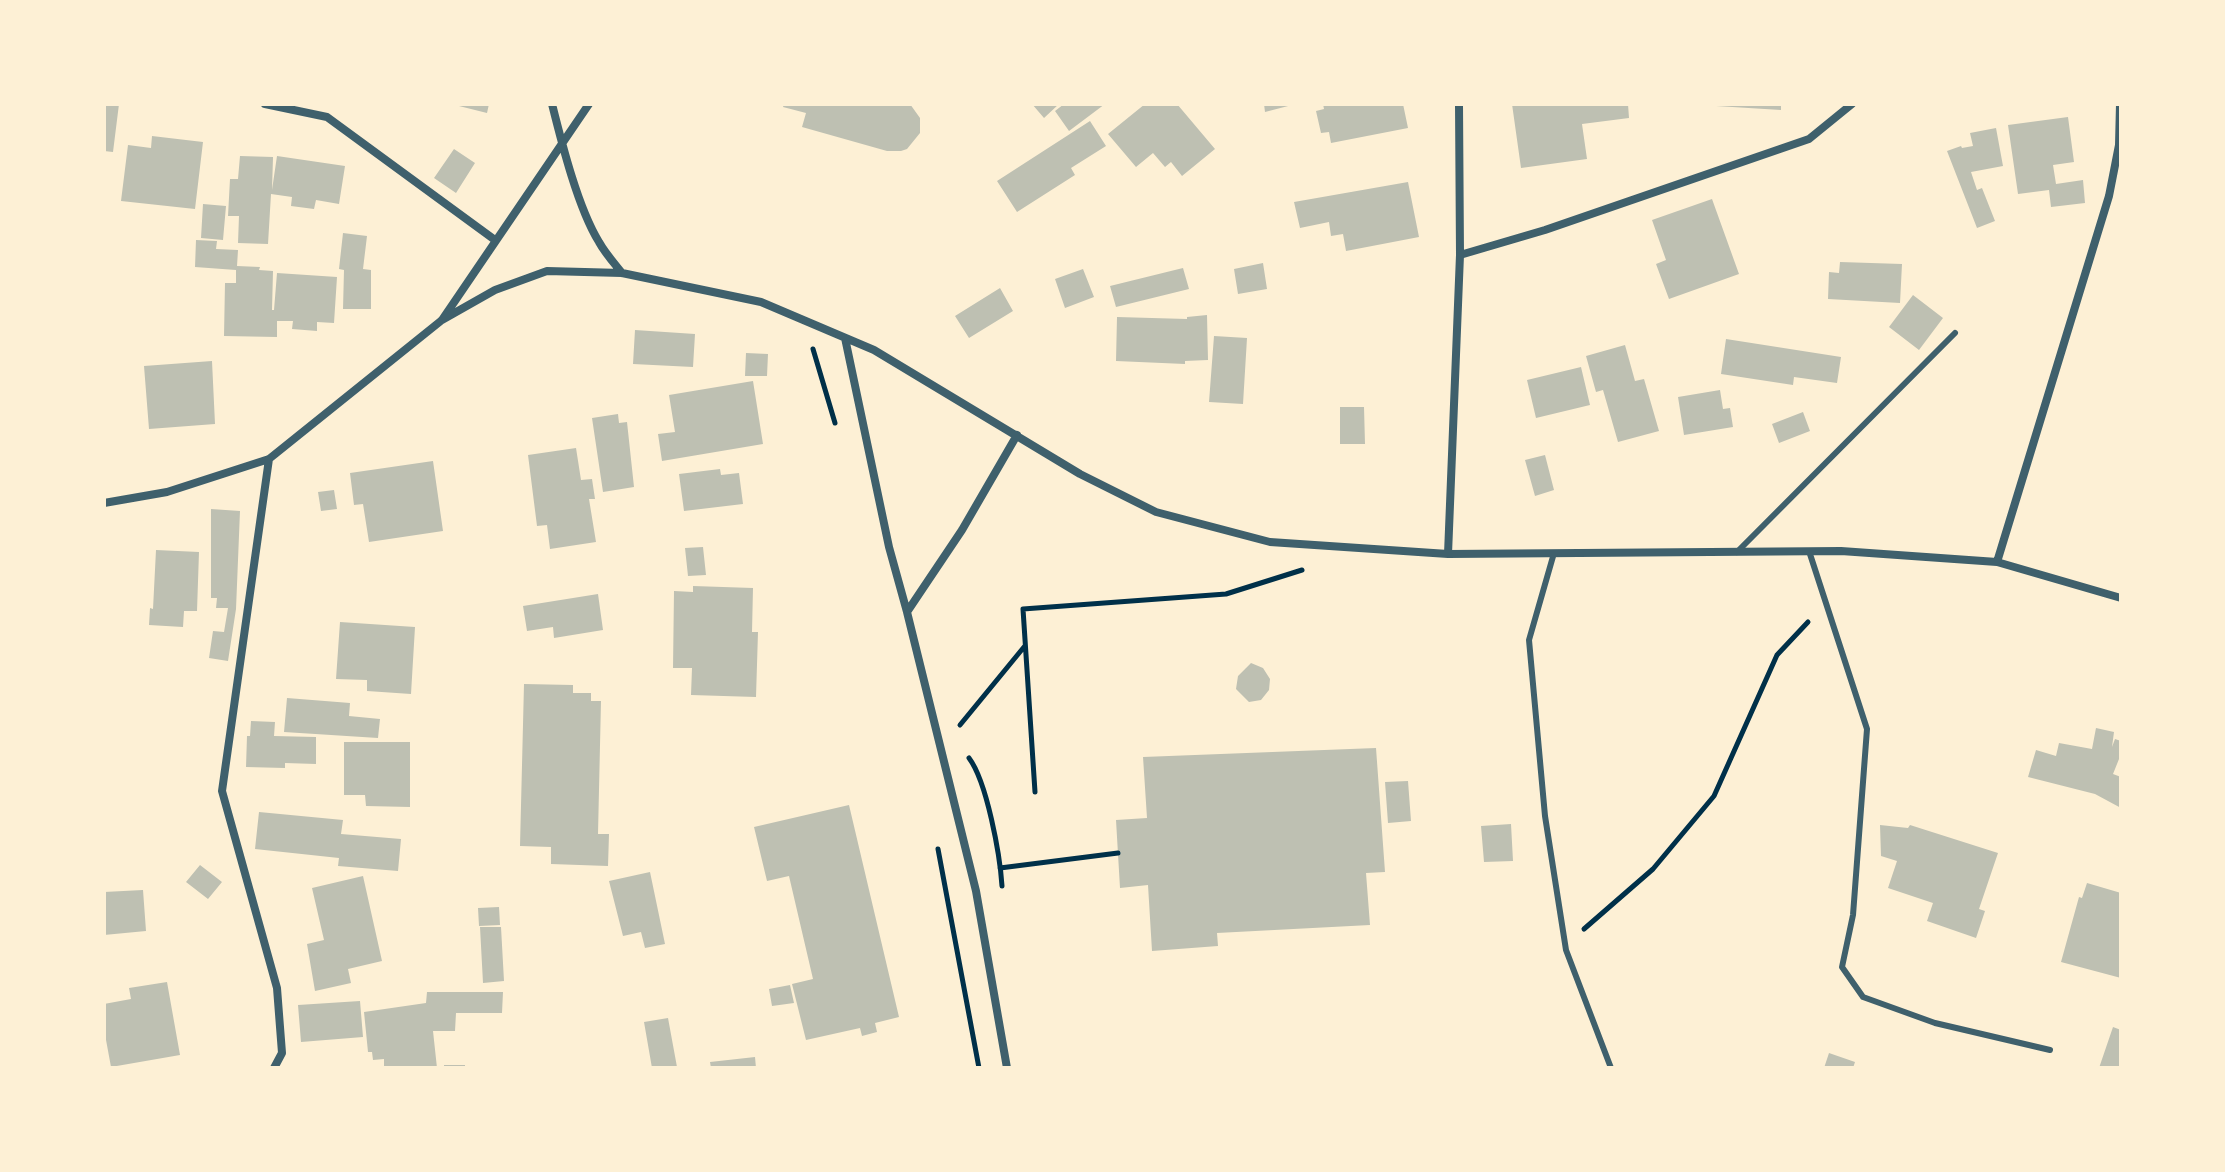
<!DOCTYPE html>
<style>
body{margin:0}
#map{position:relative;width:2225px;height:1172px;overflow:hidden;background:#fdf0d5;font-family:Lora,serif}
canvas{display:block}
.frame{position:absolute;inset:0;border:106px solid #fdf0d5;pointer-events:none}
</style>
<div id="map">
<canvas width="2225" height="1172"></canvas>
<div class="frame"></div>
</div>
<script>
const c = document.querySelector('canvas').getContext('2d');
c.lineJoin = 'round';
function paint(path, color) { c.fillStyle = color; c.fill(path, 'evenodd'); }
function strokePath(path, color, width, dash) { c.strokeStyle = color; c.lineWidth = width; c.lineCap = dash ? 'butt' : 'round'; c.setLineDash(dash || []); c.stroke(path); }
paint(new Path2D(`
 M 104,104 L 119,104 L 113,152 L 104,151 Z
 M 451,104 L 489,104 L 487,113 Z
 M 784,104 L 910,104 L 920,118 L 920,133 L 907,149 L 901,151 L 887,151 L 802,127 L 806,113 L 783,107 Z
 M 1032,104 L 1059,104 L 1044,118 Z
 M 1064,104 L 1105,104 L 1069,131 L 1055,111 Z
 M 1145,104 L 1177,104 L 1215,149 L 1182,176 L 1171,162 L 1165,167 L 1153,153 L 1136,167 L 1108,134 Z
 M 1264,104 L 1292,104 L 1292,105 L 1265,112 Z
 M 1323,104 L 1403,104 L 1408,128 L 1331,143 L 1329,132 L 1321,133 L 1316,111 L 1324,109 Z
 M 1512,104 L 1628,104 L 1629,118 L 1582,124 L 1587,159 L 1521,168 Z
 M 1716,104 L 1781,104 L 1781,110 L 1716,106 Z
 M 2068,117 L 2074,162 L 2053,165 L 2056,184 L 2083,180 L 2085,203 L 2051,207 L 2049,190 L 2018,194 L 2008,125 Z
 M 1090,121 L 1106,146 L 1071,168 L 1075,175 L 1017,212 L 997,181 Z
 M 1996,128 L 2003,166 L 1971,172 L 1977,190 L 1982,188 L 1995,221 L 1977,228 L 1947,151 L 1961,146 L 1962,148 L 1973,146 L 1970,133 Z
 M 152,136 L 203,142 L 195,209 L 121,201 L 128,145 L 151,148 Z
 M 454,149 L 475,163 L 456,193 L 434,178 Z
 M 240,156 L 273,157 L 272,190 L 277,156 L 345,166 L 339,204 L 316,200 L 314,209 L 291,206 L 292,197 L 271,194 L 268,244 L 238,243 L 239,216 L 228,216 L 230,179 L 238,179 Z
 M 1408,182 L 1419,237 L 1346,251 L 1343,234 L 1331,236 L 1329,222 L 1300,228 L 1294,202 Z
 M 1712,199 L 1739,274 L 1669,299 L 1656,264 L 1666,260 L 1652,220 Z
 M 203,204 L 226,206 L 223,240 L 201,238 Z
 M 343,233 L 367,236 L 363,269 L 371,270 L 371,309 L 343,309 L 344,270 L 339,269 Z
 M 196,240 L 217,241 L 216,249 L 238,250 L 237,266 L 260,267 L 259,270 L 273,271 L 272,310 L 274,310 L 277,273 L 337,277 L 334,323 L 317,322 L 317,331 L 292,329 L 293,321 L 277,321 L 277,337 L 224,336 L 225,283 L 236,283 L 236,270 L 195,267 Z
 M 1840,262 L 1902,264 L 1900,303 L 1828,299 L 1829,272 L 1839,273 Z
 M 1263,263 L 1267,289 L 1238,294 L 1234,269 Z
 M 1183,268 L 1189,289 L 1116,307 L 1110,286 Z
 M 1083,269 L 1094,297 L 1065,308 L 1055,279 Z
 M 1000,288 L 1013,311 L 969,338 L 955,316 Z
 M 1913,295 L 1943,318 L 1919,350 L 1889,327 Z
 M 1207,315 L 1208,360 L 1185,361 L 1185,364 L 1116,361 L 1117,317 L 1187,319 L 1187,317 Z
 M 635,330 L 695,334 L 693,367 L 633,364 Z
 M 1214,336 L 1247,338 L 1243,404 L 1209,402 Z
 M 1726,339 L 1841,357 L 1837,383 L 1794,377 L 1793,385 L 1721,374 Z
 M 1625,345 L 1635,381 L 1644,379 L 1659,431 L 1618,442 L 1603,390 L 1596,392 L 1586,356 Z
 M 746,353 L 768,354 L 767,376 L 745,376 Z
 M 212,361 L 215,424 L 149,429 L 144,366 Z
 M 1581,367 L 1590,405 L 1536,418 L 1527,380 Z
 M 753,381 L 763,444 L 662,461 L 658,434 L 675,432 L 669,395 Z
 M 1720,390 L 1723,409 L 1730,408 L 1733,427 L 1684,435 L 1678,397 Z
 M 1340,407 L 1364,407 L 1365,444 L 1340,444 Z
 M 1803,412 L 1810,431 L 1779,443 L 1772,424 Z
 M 618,414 L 619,423 L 627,422 L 634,487 L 603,492 L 592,418 Z
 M 576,448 L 581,480 L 592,479 L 595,499 L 589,499 L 596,542 L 550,549 L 547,525 L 537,526 L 528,455 Z
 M 1545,455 L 1554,490 L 1535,496 L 1525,460 Z
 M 433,461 L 443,531 L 369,542 L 363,504 L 354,505 L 350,473 Z
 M 720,469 L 721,475 L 739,473 L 743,504 L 684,511 L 679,474 Z
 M 334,490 L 337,509 L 321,511 L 318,492 Z
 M 211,509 L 240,511 L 236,609 L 228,661 L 209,658 L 213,631 L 224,632 L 228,608 L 216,608 L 217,598 L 211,598 Z
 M 703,547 L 706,575 L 688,576 L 685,548 Z
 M 156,550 L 199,552 L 197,611 L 184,611 L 183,627 L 149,625 L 150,608 L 153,609 Z
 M 693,586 L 753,588 L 752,632 L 758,632 L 756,697 L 691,695 L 692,668 L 673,668 L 674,591 L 693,592 Z
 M 598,594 L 603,630 L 554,638 L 553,627 L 527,631 L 523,606 Z
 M 340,622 L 415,627 L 411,694 L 367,691 L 367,680 L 336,679 Z
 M 1251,663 L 1263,668 L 1270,679 L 1269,690 L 1261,700 L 1249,702 L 1236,689 L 1238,676 Z
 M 524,684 L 573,685 L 573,693 L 591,693 L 591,701 L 601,701 L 598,834 L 609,834 L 608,866 L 551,864 L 551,847 L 520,846 Z
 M 287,698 L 350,703 L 349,716 L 380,719 L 378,738 L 284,732 Z
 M 251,721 L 275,722 L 274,736 L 316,737 L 316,764 L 285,763 L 285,768 L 246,767 L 247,736 L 250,736 Z
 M 2096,728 L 2114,732 L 2112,747 L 2115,739 L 2121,741 L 2121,754 L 2113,774 L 2121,777 L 2121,808 L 2095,794 L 2028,777 L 2036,750 L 2056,756 L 2059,743 L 2092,749 Z
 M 344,742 L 410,742 L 410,807 L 366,806 L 365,795 L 344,795 Z
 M 1376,748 L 1385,872 L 1366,873 L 1370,925 L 1217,933 L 1218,946 L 1152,951 L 1148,885 L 1120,888 L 1116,820 L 1147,818 L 1143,757 Z
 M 1408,781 L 1411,821 L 1388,823 L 1385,782 Z
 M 849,805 L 899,1017 L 875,1023 L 877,1032 L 862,1036 L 860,1028 L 806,1040 L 792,984 L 813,979 L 789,876 L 767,881 L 754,827 Z
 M 259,812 L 343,820 L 341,834 L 401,839 L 398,871 L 338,866 L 339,858 L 255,849 Z
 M 1511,824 L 1513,861 L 1484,862 L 1481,826 Z
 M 1880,825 L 1908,828 L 1910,825 L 1998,853 L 1979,909 L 1985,911 L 1976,938 L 1927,921 L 1933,903 L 1888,888 L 1897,861 L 1881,856 Z
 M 200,865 L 222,882 L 208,899 L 186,882 Z
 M 650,872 L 665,944 L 645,948 L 641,932 L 623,936 L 609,881 Z
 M 363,876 L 382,961 L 348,969 L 351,983 L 315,991 L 307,944 L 324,940 L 312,888 Z
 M 2087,883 L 2121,893 L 2121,978 L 2061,962 L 2079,897 L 2082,898 Z
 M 143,890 L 146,931 L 104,935 L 104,892 Z
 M 499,907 L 500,925 L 479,926 L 478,908 Z
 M 480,927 L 501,927 L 504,981 L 483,983 Z
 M 167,982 L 180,1055 L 111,1067 L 104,1029 L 104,1004 L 131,999 L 129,988 Z
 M 790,985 L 794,1003 L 772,1006 L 769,989 Z
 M 427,992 L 503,992 L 502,1013 L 456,1013 L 455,1031 L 433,1031 L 437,1068 L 384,1068 L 384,1059 L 373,1060 L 372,1052 L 368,1052 L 364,1012 L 426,1003 Z
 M 360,1001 L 363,1037 L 301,1042 L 298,1005 Z
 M 668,1018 L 677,1067 L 652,1068 L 644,1022 Z
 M 2113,1027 L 2121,1030 L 2121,1068 L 2099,1068 Z
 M 1829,1053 L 1855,1062 L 1853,1068 L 1824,1068 Z
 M 755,1057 L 756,1068 L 711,1068 L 710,1062 Z
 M 444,1065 L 465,1065 L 465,1068 L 444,1068 Z`), '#bec0b2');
strokePath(new Path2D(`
 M 813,349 L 835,423
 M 960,725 L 1024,647
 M 969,758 C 987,782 1000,855 1002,886
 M 1035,792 L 1023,609 L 1226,594 L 1302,570
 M 938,849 L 979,1068
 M 1000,868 L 1118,853
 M 1584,929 L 1653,869 L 1714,796 L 1777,655 L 1808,622`), '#003049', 5);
strokePath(new Path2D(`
 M 1809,551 L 1867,729 L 1853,915 L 1842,967 L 1863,997 L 1935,1023 L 2050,1050
 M 1737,552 L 1955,333
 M 1554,553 L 1529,640 L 1545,816 L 1566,950 L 1611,1068`), '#3f606c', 6);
strokePath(new Path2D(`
 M 265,104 L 327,117 L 495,240
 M 552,104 C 562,144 578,208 599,242 C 605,253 614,263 622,273
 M 1459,104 L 1460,255 L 1545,230 L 1809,139 L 1852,104
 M 442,320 L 495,290 L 547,271 L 622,273 L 761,302 L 874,350 L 1080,474 L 1156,512 L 1270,542 L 1448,554 L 1841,551 L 1997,562 L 2121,598
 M 845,338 L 889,547 L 907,612
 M 269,459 L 222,791 L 277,988 L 282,1053 L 274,1068
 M 104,503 L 167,492 L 269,459 L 442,320 L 589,104
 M 1448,554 L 1460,255
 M 1997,562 L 2109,196 L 2119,145 L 2120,104
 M 1007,1068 L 976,891 L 907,612 L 962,530 L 1017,435`), '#3f606c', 8);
</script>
